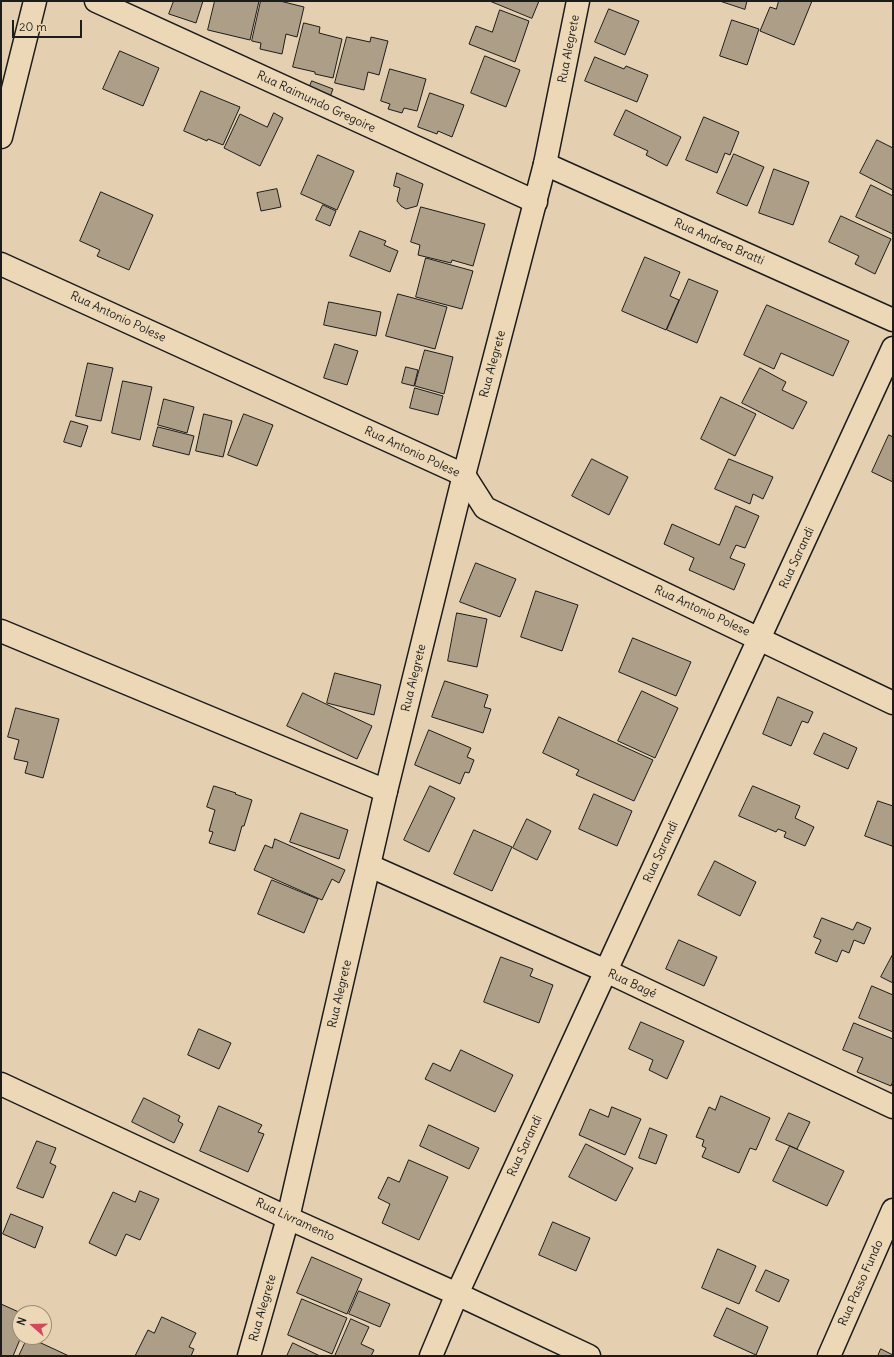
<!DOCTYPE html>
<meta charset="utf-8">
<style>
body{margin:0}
#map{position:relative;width:894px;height:1357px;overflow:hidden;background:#e4d0b0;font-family:Delius,sans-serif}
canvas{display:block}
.frame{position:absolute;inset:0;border:2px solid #1c1c1c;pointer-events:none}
.north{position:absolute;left:12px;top:1305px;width:40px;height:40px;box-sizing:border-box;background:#ecd8b6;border:1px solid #998d78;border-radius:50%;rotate:290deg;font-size:11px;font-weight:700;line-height:16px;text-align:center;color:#1c1c1c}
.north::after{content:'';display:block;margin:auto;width:14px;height:18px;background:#d1495b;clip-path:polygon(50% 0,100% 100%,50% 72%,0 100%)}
.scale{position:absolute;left:12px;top:20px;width:70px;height:18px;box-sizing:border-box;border:2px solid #1c1c1c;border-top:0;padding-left:5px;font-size:12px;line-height:14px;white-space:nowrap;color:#1c1c1c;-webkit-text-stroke:3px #ecd8b6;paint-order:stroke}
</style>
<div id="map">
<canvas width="894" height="1357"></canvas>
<div class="frame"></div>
<div class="north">N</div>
<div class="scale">20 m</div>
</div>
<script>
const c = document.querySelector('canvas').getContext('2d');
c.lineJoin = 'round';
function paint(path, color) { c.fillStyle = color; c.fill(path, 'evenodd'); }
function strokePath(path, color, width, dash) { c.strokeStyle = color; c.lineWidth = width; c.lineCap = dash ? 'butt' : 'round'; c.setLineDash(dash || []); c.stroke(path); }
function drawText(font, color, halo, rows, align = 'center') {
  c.font = font + ' Delius,sans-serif'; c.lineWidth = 4; c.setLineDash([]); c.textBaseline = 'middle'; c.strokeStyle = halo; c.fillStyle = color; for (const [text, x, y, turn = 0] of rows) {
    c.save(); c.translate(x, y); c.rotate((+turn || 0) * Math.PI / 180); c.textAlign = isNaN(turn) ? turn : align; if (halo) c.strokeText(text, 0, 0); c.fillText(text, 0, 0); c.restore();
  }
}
const building = new Path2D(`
 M 174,1 L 203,1 L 196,23 L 169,14 Z
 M 215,1 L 259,1 L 250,40 L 208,30 Z
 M 261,1 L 280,1 L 304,7 L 297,37 L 286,34 L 282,54 L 260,49 L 261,43 L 252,41 Z
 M 490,1 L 539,1 L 532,18 Z
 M 720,1 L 747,1 L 745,9 Z
 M 779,1 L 812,1 L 794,45 L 760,31 L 770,7 L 776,9 Z
 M 609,9 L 639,21 L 625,55 L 595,42 Z
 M 500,10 L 529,21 L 515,62 L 469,44 L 476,26 L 492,32 Z
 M 732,20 L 759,29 L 747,65 L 720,56 Z
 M 304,23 L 320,27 L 319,33 L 342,39 L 333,78 L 315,74 L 315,72 L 293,67 Z
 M 347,37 L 370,42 L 371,37 L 388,41 L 379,75 L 368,72 L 364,90 L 335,83 Z
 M 120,51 L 159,68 L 143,106 L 103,89 Z
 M 485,56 L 520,70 L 506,107 L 471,93 Z
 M 595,57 L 624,69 L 626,66 L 648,75 L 637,102 L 585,81 Z
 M 390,69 L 426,79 L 417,111 L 404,108 L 402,113 L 388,109 L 390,104 L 381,101 Z
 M 312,81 L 333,89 L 327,105 L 306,96 Z
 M 201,91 L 240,107 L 223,145 L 208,139 L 207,141 L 184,131 Z
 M 430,93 L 464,105 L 452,137 L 438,131 L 437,134 L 418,127 Z
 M 626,110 L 681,137 L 667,166 L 646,155 L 648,151 L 614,135 Z
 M 274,113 L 283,118 L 260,166 L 224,148 L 240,114 L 267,127 Z
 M 704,117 L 739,132 L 730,155 L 725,153 L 717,173 L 686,160 Z
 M 877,140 L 893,148 L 893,190 L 860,173 Z
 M 734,154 L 764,167 L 747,206 L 717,193 Z
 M 318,155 L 354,171 L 337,210 L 301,194 Z
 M 774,169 L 809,182 L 793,225 L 759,213 Z
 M 397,173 L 423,184 L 417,206 L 406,209 L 401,206 L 397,201 L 400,188 L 394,186 Z
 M 871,185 L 893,196 L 893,234 L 856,217 Z
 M 277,189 L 281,207 L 261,211 L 257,193 Z
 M 101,192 L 153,215 L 129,270 L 97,256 L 100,250 L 80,241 Z
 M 323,205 L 336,211 L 330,226 L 316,220 Z
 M 421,207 L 485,224 L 473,266 L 452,260 L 451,263 L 418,255 L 420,245 L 411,242 Z
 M 841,216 L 891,239 L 875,274 L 855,264 L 859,256 L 829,242 Z
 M 360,231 L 386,241 L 384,245 L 398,251 L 390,272 L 350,256 Z
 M 645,257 L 680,272 L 670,296 L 679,300 L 666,330 L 622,311 Z
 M 426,258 L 473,271 L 462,309 L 416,297 Z
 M 689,279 L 718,291 L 697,343 L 667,330 Z
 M 398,294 L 447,307 L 435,349 L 386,336 Z
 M 329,302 L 381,312 L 376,336 L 324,325 Z
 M 767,305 L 849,341 L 833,376 L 781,353 L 774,369 L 744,355 Z
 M 335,344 L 358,351 L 347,385 L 324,378 Z
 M 425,350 L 453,357 L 444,394 L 415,386 Z
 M 88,363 L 113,368 L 101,421 L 76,416 Z
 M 406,367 L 418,370 L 414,386 L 402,383 Z
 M 760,368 L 786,382 L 782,390 L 807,402 L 793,429 L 742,403 Z
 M 123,381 L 152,387 L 140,440 L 112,433 Z
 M 415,388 L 443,396 L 438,415 L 410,408 Z
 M 721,397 L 756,414 L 735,456 L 701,439 Z
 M 164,399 L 194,407 L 187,433 L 158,425 Z
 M 204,414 L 232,421 L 223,457 L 196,451 Z
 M 244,414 L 273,425 L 257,466 L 228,455 Z
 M 71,421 L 88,426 L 81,447 L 64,442 Z
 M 158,427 L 194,436 L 189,455 L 153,446 Z
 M 889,435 L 893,437 L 893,482 L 872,472 Z
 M 592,459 L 628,477 L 609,515 L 572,496 Z
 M 729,459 L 773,477 L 763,499 L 753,494 L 750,504 L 715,489 Z
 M 736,506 L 759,516 L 745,548 L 736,545 L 730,558 L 745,564 L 734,590 L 689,570 L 694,558 L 664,544 L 672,524 L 719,545 Z
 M 476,563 L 516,579 L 500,617 L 460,602 Z
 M 536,591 L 578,605 L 562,651 L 521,637 Z
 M 457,613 L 487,619 L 477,667 L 448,661 Z
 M 633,638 L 691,662 L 676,696 L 619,672 Z
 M 335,673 L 381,685 L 374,715 L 327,703 Z
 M 445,681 L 488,695 L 484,707 L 491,709 L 483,733 L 432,717 Z
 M 642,691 L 678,708 L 655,758 L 618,741 Z
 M 303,693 L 372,726 L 357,759 L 287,726 Z
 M 778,697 L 813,712 L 808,723 L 802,721 L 791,746 L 763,734 Z
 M 16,708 L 59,719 L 43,778 L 25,773 L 28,762 L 14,759 L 19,740 L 8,737 Z
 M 559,717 L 653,760 L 634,801 L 576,775 L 579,770 L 543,753 Z
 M 429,730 L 471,748 L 467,757 L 474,760 L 469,773 L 465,772 L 460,784 L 415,765 Z
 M 824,733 L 857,748 L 848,769 L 814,754 Z
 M 214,786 L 236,793 L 235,794 L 252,800 L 244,826 L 242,826 L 235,851 L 209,843 L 213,832 L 209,831 L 215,810 L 207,807 Z
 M 430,786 L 455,798 L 429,852 L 404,840 Z
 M 753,786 L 800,806 L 795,818 L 814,827 L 805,846 L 784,837 L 786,832 L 778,829 L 776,832 L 739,816 Z
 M 594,794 L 632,811 L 617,846 L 579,829 Z
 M 878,801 L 893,806 L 893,843 L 892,846 L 865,836 Z
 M 301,813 L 348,830 L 339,859 L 290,842 Z
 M 527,819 L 551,831 L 537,860 L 513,848 Z
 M 474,830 L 512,847 L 492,891 L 454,874 Z
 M 275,839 L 345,870 L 339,883 L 332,879 L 322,900 L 254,870 L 265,845 L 272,848 Z
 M 715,861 L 756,882 L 740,916 L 698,895 Z
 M 272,880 L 318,899 L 304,933 L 258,914 Z
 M 822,918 L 853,930 L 857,922 L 871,928 L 864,944 L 854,940 L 849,953 L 842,950 L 837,962 L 815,953 L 821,940 L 814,937 Z
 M 679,940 L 717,957 L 704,986 L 666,969 Z
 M 893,954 L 893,983 L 881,977 Z
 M 501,957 L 533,969 L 530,976 L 553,985 L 539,1023 L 484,1002 Z
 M 872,986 L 893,995 L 893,1032 L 859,1018 Z
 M 641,1022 L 684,1041 L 667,1079 L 649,1070 L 653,1060 L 629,1049 Z
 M 854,1023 L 893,1039 L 893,1081 L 891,1086 L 857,1072 L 863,1058 L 843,1050 Z
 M 199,1029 L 231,1043 L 219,1069 L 188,1055 Z
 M 461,1050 L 513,1075 L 495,1112 L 425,1079 L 433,1063 L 450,1071 Z
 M 721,1096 L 770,1118 L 756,1150 L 750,1148 L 739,1173 L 702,1157 L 706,1148 L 702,1146 L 704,1140 L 696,1137 L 709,1107 L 715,1110 Z
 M 144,1098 L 180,1116 L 178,1121 L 183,1124 L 174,1143 L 132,1122 Z
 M 219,1106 L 262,1125 L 258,1132 L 264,1134 L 248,1172 L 200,1151 Z
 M 612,1107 L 641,1119 L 625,1155 L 579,1135 L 590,1109 L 608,1117 Z
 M 789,1113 L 810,1122 L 797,1149 L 776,1140 Z
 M 429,1125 L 479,1148 L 469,1169 L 420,1146 Z
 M 650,1128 L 667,1135 L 656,1164 L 639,1158 Z
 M 37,1141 L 56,1148 L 50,1163 L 56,1166 L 43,1198 L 17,1188 Z
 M 586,1144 L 633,1168 L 616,1201 L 569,1177 Z
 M 790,1146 L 844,1171 L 827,1206 L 773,1181 Z
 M 409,1160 L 448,1177 L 419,1240 L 382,1223 L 390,1204 L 378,1198 L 388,1177 L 399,1182 Z
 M 140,1191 L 159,1199 L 140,1240 L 126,1234 L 116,1256 L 89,1243 L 113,1192 L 135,1202 Z
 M 11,1214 L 43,1227 L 35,1248 L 3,1234 Z
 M 553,1222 L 590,1238 L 576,1271 L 539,1255 Z
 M 718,1249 L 756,1266 L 739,1304 L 702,1288 Z
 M 312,1257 L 362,1279 L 347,1314 L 297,1293 Z
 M 766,1270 L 789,1280 L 779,1302 L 756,1291 Z
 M 359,1291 L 390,1304 L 380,1327 L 349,1314 Z
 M 302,1299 L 347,1318 L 332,1354 L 288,1335 Z
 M 1,1304 L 21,1313 L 20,1337 L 21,1337 L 13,1356 L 1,1356 Z
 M 727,1308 L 768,1327 L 756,1355 L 714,1336 Z
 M 162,1317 L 196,1333 L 189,1347 L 194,1349 L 191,1356 L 135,1356 L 148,1330 L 154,1333 Z
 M 351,1319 L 369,1327 L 361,1344 L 374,1350 L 371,1356 L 335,1356 Z
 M 28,1337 L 69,1356 L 19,1356 Z
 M 293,1343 L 320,1356 L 287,1356 Z
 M 881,1349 L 893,1355 L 893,1356 L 878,1356 Z`);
paint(building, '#ac9e87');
strokePath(building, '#1c1c1c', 1);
const minor = new Path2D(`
 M 96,1 L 536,202
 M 1,137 L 35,1
 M 545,164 L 893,320
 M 1,264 L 464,475 L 485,508 L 893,703
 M 1,631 L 386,791
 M 370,866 L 606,971 L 893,1107
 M 1,1084 L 288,1218 L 457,1294 L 589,1356
 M 431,1356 L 457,1294 L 893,348
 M 829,1356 L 893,1210`);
const tertiary = new Path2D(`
 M 249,1356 L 288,1218 L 386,791 L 464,475 L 545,164 L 578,1`);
strokePath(minor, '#1c1c1c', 25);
strokePath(tertiary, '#1c1c1c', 25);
strokePath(minor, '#ecd8b6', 22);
strokePath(tertiary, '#ecd8b6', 22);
drawText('12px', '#1c1c1c', '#ecd8b6', [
 ["Rua Alegrete",569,49,-79],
 ["Rua Raimundo Gregoire",316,102,25],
 ["Rua Andrea Bratti",719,242,24],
 ["Rua Antonio Polese",118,317,25],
 ["Rua Alegrete",493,364,-75],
 ["Rua Antonio Polese",412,452,25],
 ["Rua Sarandi",797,558,-65],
 ["Rua Antonio Polese",702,611,25],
 ["Rua Alegrete",414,678,-76],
 ["Rua Sarandi",661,852,-65],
 ["Rua Bagé",632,984,25],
 ["Rua Alegrete",340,994,-77],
 ["Rua Sarandi",525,1146,-65],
 ["Rua Livramento",295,1220,25],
 ["Rua Passo Fundo",861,1283,-66],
 ["Rua Alegrete",263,1308,-74]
]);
</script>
